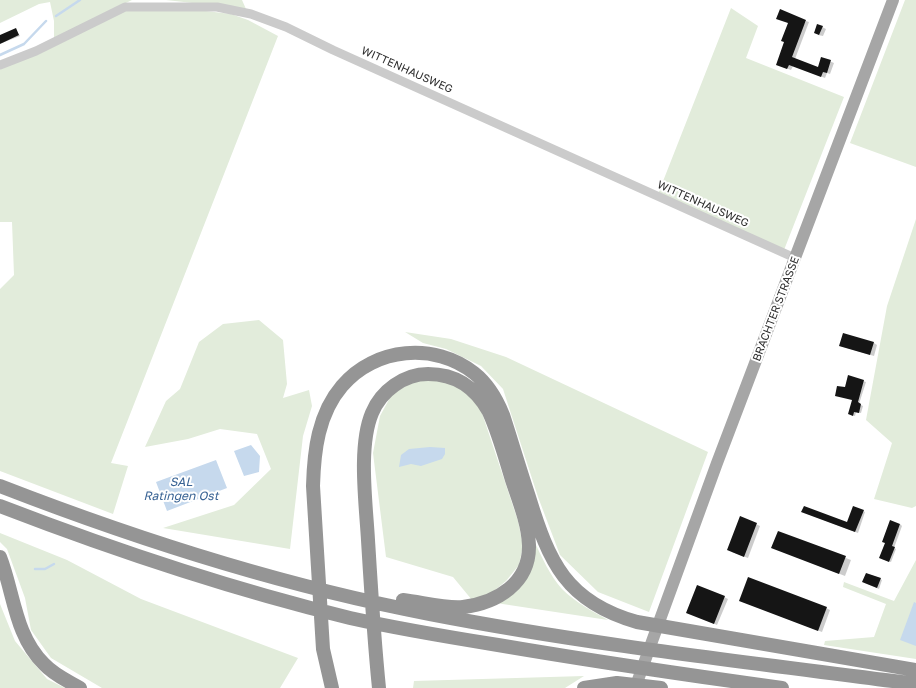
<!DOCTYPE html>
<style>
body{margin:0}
canvas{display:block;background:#fff}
</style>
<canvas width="916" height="688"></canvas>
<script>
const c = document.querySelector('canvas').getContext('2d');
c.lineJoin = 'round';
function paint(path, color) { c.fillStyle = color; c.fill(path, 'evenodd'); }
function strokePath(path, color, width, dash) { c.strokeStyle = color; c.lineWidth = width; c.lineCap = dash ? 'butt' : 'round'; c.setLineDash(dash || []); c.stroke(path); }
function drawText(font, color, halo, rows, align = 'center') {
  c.font = font + ' "Golos Text",sans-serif'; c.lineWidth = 4; c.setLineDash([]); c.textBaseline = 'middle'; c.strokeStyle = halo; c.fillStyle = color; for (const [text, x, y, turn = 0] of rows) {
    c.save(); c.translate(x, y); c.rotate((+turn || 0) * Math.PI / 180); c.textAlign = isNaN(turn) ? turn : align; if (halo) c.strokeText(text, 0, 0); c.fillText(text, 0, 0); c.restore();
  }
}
paint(new Path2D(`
 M 0,0 L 132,0 L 54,38 L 54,21 L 50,2 L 39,4 L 0,23 Z
 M 166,0 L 242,0 L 246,9 Z
 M 905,0 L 916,0 L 916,167 L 850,143 Z
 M 139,3 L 231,14 L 248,20 L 278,36 L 111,463 L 128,466 L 113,514 L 0,471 L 0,289 L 14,275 L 12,222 L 0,222 L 0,69 Z
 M 731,8 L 758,26 L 746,58 L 844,97 L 784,250 L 658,194 Z
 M 916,219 L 916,506 L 912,508 L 874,499 L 892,443 L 866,420 L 887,306 Z
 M 259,320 L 283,340 L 287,384 L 283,398 L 309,390 L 312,406 L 303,436 L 290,549 L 163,528 L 234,505 L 271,469 L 257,434 L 220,429 L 188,439 L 145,447 L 166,401 L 180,389 L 199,342 L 223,324 Z
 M 405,332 L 451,339 L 506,357 L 708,452 L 649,612 L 598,592 L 560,555 L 538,497 L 503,389 L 481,366 L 446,349 L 423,343 Z
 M 429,379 L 448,383 L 463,390 L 480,407 L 518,521 L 523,546 L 519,565 L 506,581 L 489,595 L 472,600 L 453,577 L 386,557 L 373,453 L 380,416 L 392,394 L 413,382 Z
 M 0,533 L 67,560 L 141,599 L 298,658 L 280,688 L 102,688 L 51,658 L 31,630 L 25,598 L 7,549 L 0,542 Z
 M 534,541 C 542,557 550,576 562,589 C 575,602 592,611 608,620 L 496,603 Z
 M 916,560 L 916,659 L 824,645 L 825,641 L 874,637 L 886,604 L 843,587 L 844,582 L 894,601 Z
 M 0,604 L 15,641 L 47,679 L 65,688 L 0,688 Z
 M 584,676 L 565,688 L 413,688 L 414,681 Z`), '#e2ecdb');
paint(new Path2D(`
 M 251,445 L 260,456 L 259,472 L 244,476 L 234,451 Z
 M 430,447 L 445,448 L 445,454 L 442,459 L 421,466 L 411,464 L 399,467 L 401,455 L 409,449 Z
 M 216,460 L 227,488 L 167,511 L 156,482 Z
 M 914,602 L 916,603 L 916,646 L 900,640 Z`), '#c6d9ed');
paint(new Path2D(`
 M 806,21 L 809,22 L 795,59 L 818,68 L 822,58 L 834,63 L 830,74 L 827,73 L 825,78 L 793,66 L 791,70 L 780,66 Z
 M 822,27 L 826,29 L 823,36 L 818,35 Z
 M 16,30 L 20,36 L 2,43 L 0,36 Z
 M 874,343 L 877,345 L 874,356 L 840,346 Z
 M 863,381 L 866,382 L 859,404 L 863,406 L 861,413 L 856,412 L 855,416 L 851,415 L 853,400 L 846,389 Z
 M 863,511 L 865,512 L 858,533 L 805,513 L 848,524 Z
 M 740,517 L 760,526 L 748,558 L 732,552 Z
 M 900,524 L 902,526 L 894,548 L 896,549 L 891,562 L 882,559 Z
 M 779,532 L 851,560 L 845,576 L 778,550 Z
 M 880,579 L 882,580 L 879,589 L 865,583 Z
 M 724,597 L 728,599 L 717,625 L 691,614 Z
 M 743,602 L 826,608 L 830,610 L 822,632 Z`), '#0003');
strokePath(new Path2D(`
 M 56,16 L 80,0
 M 0,55 L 24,44 L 46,21
 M 35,569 L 45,569 L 54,564`), '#c6d9ed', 2.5);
paint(new Path2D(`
 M 780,9 L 806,20 L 792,57 L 818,67 L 821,57 L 831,60 L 827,73 L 823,72 L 821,77 L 789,65 L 787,69 L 776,65 L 784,42 L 781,41 L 788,23 L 776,19 Z
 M 817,24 L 823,26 L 819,35 L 814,33 Z
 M 16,28 L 19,35 L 0,44 L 0,35 Z
 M 843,333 L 874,342 L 870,355 L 839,346 Z
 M 848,375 L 864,380 L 858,402 L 861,404 L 859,413 L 854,412 L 853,416 L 848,414 L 852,400 L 835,396 L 837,386 L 845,387 Z
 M 804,506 L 847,522 L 853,506 L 864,510 L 855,532 L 801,512 Z
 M 740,516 L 757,523 L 744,557 L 727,550 Z
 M 890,520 L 900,524 L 892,546 L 895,547 L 889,562 L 879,558 L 885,543 L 882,542 Z
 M 778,531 L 846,556 L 839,574 L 771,548 Z
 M 866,573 L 881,578 L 877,588 L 862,582 Z
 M 748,577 L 827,607 L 818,631 L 739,601 Z
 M 697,585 L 725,596 L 714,624 L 686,613 Z`), '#151515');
strokePath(new Path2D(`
 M 0,65 L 36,51 L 125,7 L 217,7 L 251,14 L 286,27 L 333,50 L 795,258`), '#cbcbcb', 9);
strokePath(new Path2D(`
 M 635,688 L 717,463 L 893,0`), '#a6a6a6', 12);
strokePath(new Path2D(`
 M 0,486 C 139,540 283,586 430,614 C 590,645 754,663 916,684
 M 0,506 C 114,550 231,589 350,618 C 399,629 448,637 498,645 C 592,661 687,675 782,688
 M 0,557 C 14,593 15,636 44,664 C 54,675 68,681 80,688
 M 332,688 L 323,649 L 313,486 C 314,451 318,414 342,386 C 375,347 435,342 474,373 C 488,384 497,400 503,415 C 512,443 520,470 529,497 C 549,562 566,602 637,622 L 916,670
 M 379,688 C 374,639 371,589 368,540 C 366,504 358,446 372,413 C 381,391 404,374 428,374 C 456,374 476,388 489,412 C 499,434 505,457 512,480 C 519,501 528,523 529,545 C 530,583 497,603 463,607 C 447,609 421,602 403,600
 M 584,688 L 617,683 L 661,688`), '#959595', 14);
drawText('11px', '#2e2e2e', '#fff', [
 ["WITTENHAUSWEG",407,70,24],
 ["WITTENHAUSWEG",703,204,24],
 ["BRACHTER STRASSE",776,309,-69]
]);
drawText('italic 12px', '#396394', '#fff', [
 ["SAL",181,482],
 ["Ratingen Ost",181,496]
]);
</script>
